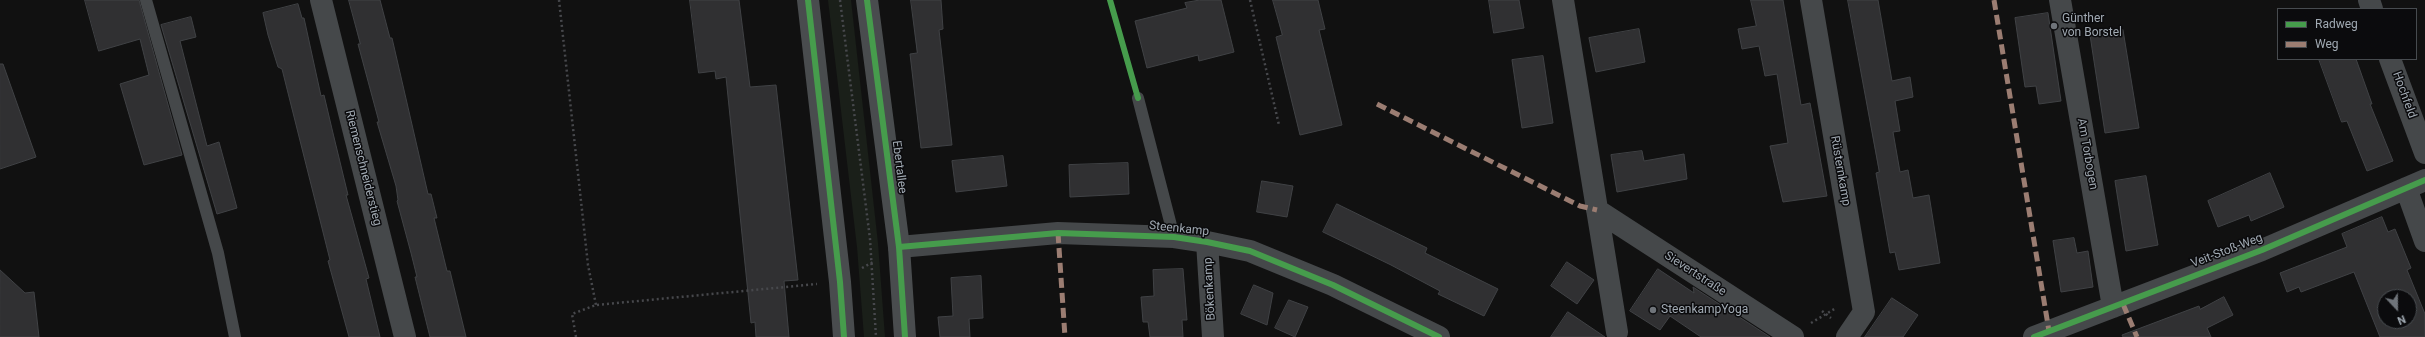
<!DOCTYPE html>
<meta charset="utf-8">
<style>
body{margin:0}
#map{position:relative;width:2425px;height:337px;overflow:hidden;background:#111;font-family:Roboto,sans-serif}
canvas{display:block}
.legend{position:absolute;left:2277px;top:8px;width:140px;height:52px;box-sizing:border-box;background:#0b0b0d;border:1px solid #474b4f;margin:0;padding:5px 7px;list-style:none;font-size:12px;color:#a1aab3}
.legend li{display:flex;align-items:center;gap:8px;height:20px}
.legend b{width:20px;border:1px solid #474b4f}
.north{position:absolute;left:2377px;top:289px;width:40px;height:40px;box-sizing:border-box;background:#0b0b0d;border:1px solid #474b4f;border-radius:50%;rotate:158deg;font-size:11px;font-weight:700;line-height:16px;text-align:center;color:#a1aab3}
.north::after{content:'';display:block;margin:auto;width:14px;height:18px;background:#6f747a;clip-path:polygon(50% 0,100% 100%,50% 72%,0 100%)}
</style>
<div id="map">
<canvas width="2425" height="337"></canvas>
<ul class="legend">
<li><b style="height:5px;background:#469c4c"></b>Radweg</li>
<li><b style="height:5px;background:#9b7d72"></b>Weg</li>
</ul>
<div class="north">N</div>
</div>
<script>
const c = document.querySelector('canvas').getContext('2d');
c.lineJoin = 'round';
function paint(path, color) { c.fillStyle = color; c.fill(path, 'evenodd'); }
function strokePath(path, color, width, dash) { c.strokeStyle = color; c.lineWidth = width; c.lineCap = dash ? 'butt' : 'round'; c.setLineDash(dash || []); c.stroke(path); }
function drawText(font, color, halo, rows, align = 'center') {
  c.font = font + ' Roboto,sans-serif'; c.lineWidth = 3; c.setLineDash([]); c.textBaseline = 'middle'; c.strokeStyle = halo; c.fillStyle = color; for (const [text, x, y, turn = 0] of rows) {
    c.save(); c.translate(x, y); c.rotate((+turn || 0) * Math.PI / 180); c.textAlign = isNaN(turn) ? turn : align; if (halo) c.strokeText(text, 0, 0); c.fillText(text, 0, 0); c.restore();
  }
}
paint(new Path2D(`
 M 828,0 L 851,0 L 878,243 L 885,337 L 864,337 L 857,247 Z`), '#1a1f19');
const building = new Path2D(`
 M 85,0 L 139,0 L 182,155 L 144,165 L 120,84 L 149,75 L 140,39 L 99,51 Z
 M 349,0 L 380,0 L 390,38 L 392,38 L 428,194 L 431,194 L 437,218 L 434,218 L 447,271 L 450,271 L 466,337 L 430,337 L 415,277 L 417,277 L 411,253 L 397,201 L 398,200 L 396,186 L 377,122 L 379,122 L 358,44 L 360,44 Z
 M 690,0 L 739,0 L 750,87 L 776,85 L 798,280 L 784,281 L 789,337 L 756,337 L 755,322 L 751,323 L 726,77 L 716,79 L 715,71 L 699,73 Z
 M 911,0 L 941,0 L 943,29 L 939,30 L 952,145 L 921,148 L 910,54 L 917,53 Z
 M 1200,0 L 1221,0 L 1234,52 L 1199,61 L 1198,55 L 1147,68 L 1135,21 L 1187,8 L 1185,3 Z
 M 1273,0 L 1318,0 L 1325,29 L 1319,30 L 1342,125 L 1300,135 L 1276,37 L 1282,35 Z
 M 1489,0 L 1519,0 L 1524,28 L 1494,33 Z
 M 1751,0 L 1783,0 L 1801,105 L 1810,103 L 1827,196 L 1783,202 L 1770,146 L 1788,143 L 1777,74 L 1765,76 L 1759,46 L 1742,49 L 1738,29 L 1756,26 Z
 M 1848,0 L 1878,0 L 1892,81 L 1910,77 L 1913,97 L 1895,101 L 1900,131 L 1893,132 L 1900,172 L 1908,170 L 1913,198 L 1929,195 L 1940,263 L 1899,270 L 1895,252 L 1890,253 L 1876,173 L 1879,172 Z
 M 298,4 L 302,18 L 304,18 L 321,96 L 324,95 L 332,129 L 348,195 L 346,195 L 369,278 L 366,279 L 380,337 L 349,337 L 328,261 L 330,260 L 282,69 L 278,67 L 268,35 L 263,13 Z
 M 2048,13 L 2061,101 L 2039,104 L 2036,86 L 2025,87 L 2015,18 Z
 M 191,17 L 196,37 L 180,41 L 207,146 L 219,142 L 237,208 L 217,214 L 161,25 Z
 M 1639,29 L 1645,62 L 1596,72 L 1589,38 Z
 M 2123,30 L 2139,128 L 2105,133 L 2090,35 Z
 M 1543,56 L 1553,123 L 1522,128 L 1512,60 Z
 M 2319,59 L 2356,59 L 2372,104 L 2370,104 L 2393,161 L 2367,171 L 2347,121 L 2342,122 Z
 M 0,64 L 3,64 L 36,157 L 0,169 Z
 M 1642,151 L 1644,161 L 1684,154 L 1687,179 L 1617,192 L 1611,155 Z
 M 1003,156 L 1007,186 L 956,192 L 952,161 Z
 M 1128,163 L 1129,194 L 1070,197 L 1069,165 Z
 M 2270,173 L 2284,207 L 2251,221 L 2249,215 L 2218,227 L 2208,201 Z
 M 2146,176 L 2158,245 L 2126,251 L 2115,181 Z
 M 1262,181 L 1293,186 L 1287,217 L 1257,212 Z
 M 1337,204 L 1427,248 L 1425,253 L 1498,289 L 1484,316 L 1438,294 L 1440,291 L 1391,265 L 1323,232 Z
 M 2382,217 L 2388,232 L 2395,229 L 2411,268 L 2407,270 L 2425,314 L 2425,337 L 2380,337 L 2354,272 L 2301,292 L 2299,287 L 2287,292 L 2280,273 L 2347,247 L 2342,234 ZM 2385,297 L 2409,297 L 2409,321 L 2385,321 Z
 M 2074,238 L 2077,253 L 2088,251 L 2093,287 L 2061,292 L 2053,241 Z
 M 1567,262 L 1594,280 L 1577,304 L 1551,286 Z
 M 1183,269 L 1187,320 L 1182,320 L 1183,337 L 1150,337 L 1148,322 L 1143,322 L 1141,297 L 1154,296 L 1153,270 Z
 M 1658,269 L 1694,293 L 1693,287 L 1770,337 L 1701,337 L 1670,316 L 1660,330 L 1630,311 Z
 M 0,270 L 25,293 L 34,292 L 39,337 L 0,337 Z
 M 981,276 L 983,318 L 969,319 L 970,337 L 940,337 L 938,317 L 953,316 L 951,278 Z
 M 1254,285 L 1273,293 L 1267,325 L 1241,314 Z
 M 2224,297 L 2233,315 L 2207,328 L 2211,337 L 2123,337 L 2122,335 L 2199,306 L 2200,309 Z
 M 1892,298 L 1918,315 L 1903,337 L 1865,337 Z
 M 1289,300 L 1308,307 L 1295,337 L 1275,328 Z
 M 1568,312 L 1605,337 L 1551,337 Z`);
paint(building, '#303032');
strokePath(building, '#404245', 1);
strokePath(new Path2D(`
 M 559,0 L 588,265 L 596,305
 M 840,0 L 870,239 L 876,337
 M 1250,0 L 1279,125
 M 862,268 L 875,261
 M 1822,311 L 1831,318
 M 1811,323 L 1836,308
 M 576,337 L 572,314 L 596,305 L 817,284`), '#47484c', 2.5, [2, 3]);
strokePath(new Path2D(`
 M 146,0 L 218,253 L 235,337
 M 1138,98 L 1174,237`), '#45484a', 12);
strokePath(new Path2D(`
 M 321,0 L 405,337
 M 1563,0 L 1617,332
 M 1811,0 L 1864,312 L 1847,337
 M 2060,0 L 2113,307
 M 2369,0 L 2372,9
 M 2390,59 L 2425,153
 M 2406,188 L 2425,241
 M 1597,210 L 1793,337
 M 1207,242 L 1213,337
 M 899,247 L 1058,233 L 1174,237 L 1207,242 L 1250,251 L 1333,285 L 1439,337
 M 2034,337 L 2262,250 L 2425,180`), '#45484a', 22);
strokePath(new Path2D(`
 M 808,0 L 840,282 L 844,337
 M 867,0 L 899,247 L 905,337`), '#494c4e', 22);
strokePath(new Path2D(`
 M 1994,0 L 2049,331
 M 1377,104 L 1580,206 L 1597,210
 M 1058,233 L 1065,337
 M 2123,304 L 2137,337`), '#9b7d72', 5, [10, 5]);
strokePath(new Path2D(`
 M 808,0 L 840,282 L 844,337
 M 867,0 L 899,247 L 905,337
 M 1110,0 L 1138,98
 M 899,247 L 1058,233 L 1174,237 L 1207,242 L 1250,251 L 1333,285 L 1439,337
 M 2034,337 L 2262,250 L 2425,180`), '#469c4c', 6);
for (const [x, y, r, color] of [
 [2054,26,4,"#6f747a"],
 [1653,310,4,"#6f747a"]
]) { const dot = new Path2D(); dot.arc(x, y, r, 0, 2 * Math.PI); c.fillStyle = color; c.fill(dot); strokePath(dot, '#0b0b0d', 1.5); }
drawText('12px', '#a1aab3', '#0b0b0d', [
 ["Günther",2062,19],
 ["von Borstel",2062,33],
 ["SteenkampYoga",1661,310]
], 'left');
drawText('12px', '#a1aab3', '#0b0b0d', [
 ["Hochfeld",2404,95,70],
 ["Am Torbogen",2087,154,80],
 ["Ebertallee",899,167,83],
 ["Riemenschneiderstieg",363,168,76],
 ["Rüsternkamp",1840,171,80],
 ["Steenkamp",1179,229,6],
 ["Veit-Stoß-Weg",2227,251,-21],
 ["Sievertstraße",1695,274,33],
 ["Bökenkamp",1210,289,-93]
]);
</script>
